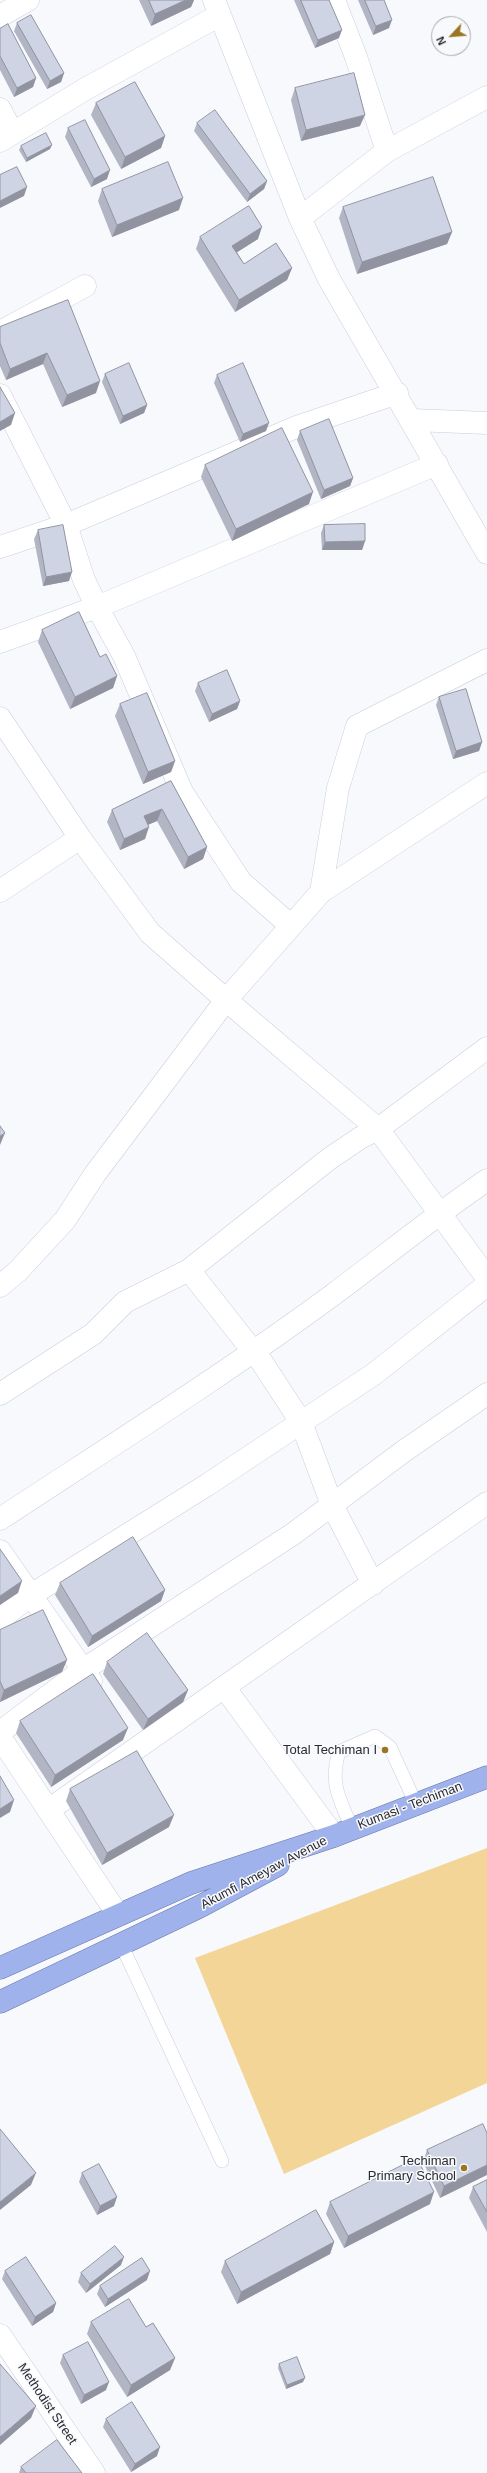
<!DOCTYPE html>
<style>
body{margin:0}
#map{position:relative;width:487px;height:2473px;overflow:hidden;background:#f7f9fc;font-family:Helvetica,sans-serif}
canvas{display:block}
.north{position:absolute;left:431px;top:16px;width:40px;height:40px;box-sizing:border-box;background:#f7f9fc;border:1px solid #a5a7ab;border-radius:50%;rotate:244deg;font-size:11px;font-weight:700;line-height:16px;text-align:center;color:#292b31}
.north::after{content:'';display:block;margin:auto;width:14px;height:18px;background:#997621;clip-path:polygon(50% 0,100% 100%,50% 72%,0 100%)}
</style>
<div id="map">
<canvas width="487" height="2473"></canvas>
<div class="north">N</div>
</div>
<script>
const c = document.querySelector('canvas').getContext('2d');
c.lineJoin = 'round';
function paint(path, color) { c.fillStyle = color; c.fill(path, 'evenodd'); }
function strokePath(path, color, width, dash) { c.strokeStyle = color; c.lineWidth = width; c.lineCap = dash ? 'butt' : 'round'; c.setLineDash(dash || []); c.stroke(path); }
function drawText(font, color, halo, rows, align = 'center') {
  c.font = font + ' Helvetica,sans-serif'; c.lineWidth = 3; c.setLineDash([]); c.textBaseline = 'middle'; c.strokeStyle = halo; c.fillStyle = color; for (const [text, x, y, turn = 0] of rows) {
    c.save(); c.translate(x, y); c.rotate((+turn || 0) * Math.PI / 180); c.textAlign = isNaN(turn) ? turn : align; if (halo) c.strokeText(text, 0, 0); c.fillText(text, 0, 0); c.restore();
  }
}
paint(new Path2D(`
 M 487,1848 L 487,2083 L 284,2174 L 195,1958 Z`), '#f3d597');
const service = new Path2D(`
 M 352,1829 C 340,1799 329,1784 339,1752 L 375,1736 L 390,1747 L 416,1804
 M 121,1944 L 222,2161`);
const minor = new Path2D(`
 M 214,0 L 300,218 L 329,279 L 487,553
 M 334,0 L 356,57 L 387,151
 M 0,16 L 28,0
 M 0,109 L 12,132
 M 0,141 L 87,88 L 220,15
 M 300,218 L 387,151 L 487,97
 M 0,332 L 85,286
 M 0,395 L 66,525 L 84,580 L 97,607 L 124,656 L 182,792 L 241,882 L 290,925
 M 413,420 L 487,423
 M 0,547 L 66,525 L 294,428 L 397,393
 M 0,642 L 97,607 L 437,464
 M 0,718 L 80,838 L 150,933 L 226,1000 L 378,1129 L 487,1278
 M 0,891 L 80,838
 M 321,892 L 487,783
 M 189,1270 L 252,1350 L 254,1350 L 301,1422 L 332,1505 L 373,1584
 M 0,1286 L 18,1271 L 65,1220 L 95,1174 L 226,1000 L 321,892 L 338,788 L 357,726 L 487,660
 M 0,1394 L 93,1334 L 125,1302 L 189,1270 L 329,1159 L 360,1138 L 378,1129 L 487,1048
 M 0,1519 C 111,1446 227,1373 334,1294 C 385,1256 434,1216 487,1180
 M 0,1551 L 91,1681
 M 0,1619 L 31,1595 L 207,1485 L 374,1374 L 487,1285
 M 224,1687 L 334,1836
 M 0,1732 L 83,1670 L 293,1534 L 404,1451 L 487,1394
 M 0,1737 L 118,1915
 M 50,1809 L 487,1503
 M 0,2335 L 94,2473`);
const trunk = new Path2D(`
 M 0,1968 L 191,1883 L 334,1836 L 487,1777
 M 0,2002 L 199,1907 L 278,1865`);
strokePath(service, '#c9cede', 14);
strokePath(minor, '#c9cede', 23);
strokePath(trunk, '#6776a7', 23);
strokePath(service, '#fff', 13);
strokePath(minor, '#fff', 22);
strokePath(trunk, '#a0b2ec', 22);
paint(new Path2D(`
 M 139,0 L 194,0 L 191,7 L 151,26 Z
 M 294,0 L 329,0 L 339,38 L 315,48 Z
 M 358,0 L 384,0 L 389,28 L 373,35 Z
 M 17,23 L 64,73 L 61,82 L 47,89 L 14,31 Z
 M 0,29 L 36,78 L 33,87 L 14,97 L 0,70 Z
 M 295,88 L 360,126 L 301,141 L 291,100 Z
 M 96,103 L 165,136 L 161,148 L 121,169 L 91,115 Z
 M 197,123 L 267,181 L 264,189 L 247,202 L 194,131 Z
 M 68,128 L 107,179 L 91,187 L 65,137 Z
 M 21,146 L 50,149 L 26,162 L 19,150 Z
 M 102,189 L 179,210 L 112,237 L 98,201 Z
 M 343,207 L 452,232 L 447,244 L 357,274 L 339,218 Z
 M 200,237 L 258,239 L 237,252 L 244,264 L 292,268 L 287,280 L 235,312 L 196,249 Z
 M 68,300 L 96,393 L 62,407 L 43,364 L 6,380 L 0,366 L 0,327 Z
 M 105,374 L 147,405 L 144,413 L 120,424 L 102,382 Z
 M 217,375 L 266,431 L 240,442 L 214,383 Z
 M 300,431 L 353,478 L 350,486 L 321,499 L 297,440 Z
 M 205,465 L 309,504 L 232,541 L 201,477 Z
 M 324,525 L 365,541 L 362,550 L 322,550 L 321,533 Z
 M 38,530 L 69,581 L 43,586 L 34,539 Z
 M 42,630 L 100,657 L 117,676 L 113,688 L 70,709 L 38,642 Z
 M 198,683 L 240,701 L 237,709 L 209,722 L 195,691 Z
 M 439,697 L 482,742 L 479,751 L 453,759 L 436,705 Z
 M 120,704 L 175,761 L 171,772 L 143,784 L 115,716 Z
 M 171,781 L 207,847 L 203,859 L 184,869 L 157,821 L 148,825 L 145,839 L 120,850 L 107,822 L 112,810 Z
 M 60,1583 L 165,1590 L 161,1601 L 88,1647 L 55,1595 Z
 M 0,1630 L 62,1672 L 0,1702 Z
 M 107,1662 L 188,1690 L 183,1702 L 143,1730 L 103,1674 Z
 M 20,1721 L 123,1740 L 51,1787 L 16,1733 Z
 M 70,1789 L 169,1827 L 102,1865 L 66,1801 Z
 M 487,2133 L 440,2198 L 423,2162 L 427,2150 Z
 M 82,2173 L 114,2206 L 97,2215 L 79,2182 Z
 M 487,2180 L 487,2232 L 469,2198 L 473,2187 Z
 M 330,2202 L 430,2204 L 344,2248 L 326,2214 Z
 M 334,2242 L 330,2254 L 237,2304 L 221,2272 L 225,2261 Z
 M 121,2265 L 86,2293 L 78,2282 L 81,2273 Z
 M 5,2271 L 56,2303 L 53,2312 L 32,2326 L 2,2279 Z
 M 147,2280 L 105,2307 L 97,2294 L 100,2286 Z
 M 91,2322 L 146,2327 L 175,2358 L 170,2370 L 127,2397 L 87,2334 Z
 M 63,2355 L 106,2390 L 81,2404 L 60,2363 Z
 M 279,2364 L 303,2382 L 286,2389 L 278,2368 Z
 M 106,2419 L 157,2456 L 131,2472 L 103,2427 Z
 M 21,2467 L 82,2473 L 19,2473 Z`), '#b2b6c4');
paint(new Path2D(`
 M 186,0 L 194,0 L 191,7 L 151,26 L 155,14 Z
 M 392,20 L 389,28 L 373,35 L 376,26 Z
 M 342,30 L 339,38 L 315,48 L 318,40 Z
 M 64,73 L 61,82 L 47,89 L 50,81 Z
 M 36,78 L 33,87 L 14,97 L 17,88 Z
 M 365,115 L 360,126 L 301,141 L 306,130 Z
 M 165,136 L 161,148 L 121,169 L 125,157 Z
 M 52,145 L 50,149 L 26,162 L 27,158 Z
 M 110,170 L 107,179 L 91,187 L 94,179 Z
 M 267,181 L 264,189 L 247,202 L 250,194 Z
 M 27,187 L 24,196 L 0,208 L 0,201 Z
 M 183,198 L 179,210 L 112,237 L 117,225 Z
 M 262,227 L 258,239 L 228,258 L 232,246 Z
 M 452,232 L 447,244 L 357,274 L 362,262 Z
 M 292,268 L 287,280 L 235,312 L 239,300 Z
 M 47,353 L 43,364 L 6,380 L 10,369 Z
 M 100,381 L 96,393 L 62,407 L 67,395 Z
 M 147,405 L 144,413 L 120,424 L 123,416 Z
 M 15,413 L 11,425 L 0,431 L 0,422 Z
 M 269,423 L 266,431 L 240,442 L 243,434 Z
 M 353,478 L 350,486 L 321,499 L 324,490 Z
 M 313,492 L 309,504 L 232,541 L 236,529 Z
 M 365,541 L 362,550 L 322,550 L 325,542 Z
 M 72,572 L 69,581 L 43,586 L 46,577 Z
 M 117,676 L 113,688 L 70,709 L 75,697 Z
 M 240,701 L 237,709 L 209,722 L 212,714 Z
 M 482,742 L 479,751 L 453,759 L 456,751 Z
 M 175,761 L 171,772 L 143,784 L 148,772 Z
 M 162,809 L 157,821 L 140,828 L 144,816 Z
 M 149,827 L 145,839 L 120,850 L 124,839 Z
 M 207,847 L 203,859 L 184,869 L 188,857 Z
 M 5,1133 L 0,1145 L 0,1136 Z
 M 22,1581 L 18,1593 L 0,1605 L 0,1596 Z
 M 165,1590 L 161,1601 L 88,1647 L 92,1636 Z
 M 67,1660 L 62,1672 L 0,1702 L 4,1690 Z
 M 188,1690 L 183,1702 L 143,1730 L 148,1719 Z
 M 128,1728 L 123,1740 L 51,1787 L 55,1775 Z
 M 14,1800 L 10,1812 L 0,1818 L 0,1809 Z
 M 174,1815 L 169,1827 L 102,1865 L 107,1853 Z
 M 487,2165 L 487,2175 L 440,2198 L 444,2186 Z
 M 36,2173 L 31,2185 L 0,2210 L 0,2202 Z
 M 434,2192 L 430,2204 L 344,2248 L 348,2236 Z
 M 117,2197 L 114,2206 L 97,2215 L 100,2206 Z
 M 334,2242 L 330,2254 L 237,2304 L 241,2292 Z
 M 124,2257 L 121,2265 L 86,2293 L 90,2284 Z
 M 150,2271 L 147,2280 L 105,2307 L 108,2299 Z
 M 56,2303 L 53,2312 L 32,2326 L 35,2317 Z
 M 175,2358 L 170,2370 L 127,2397 L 131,2385 Z
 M 305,2378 L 303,2382 L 286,2389 L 287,2385 Z
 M 109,2382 L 106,2390 L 81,2404 L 84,2395 Z
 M 36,2406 L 31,2418 L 0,2445 L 0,2437 Z
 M 160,2447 L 157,2456 L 131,2472 L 135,2464 Z`), '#9194a0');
const building = new Path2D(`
 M 149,0 L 186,0 L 155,14 Z
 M 301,0 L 329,0 L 342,30 L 318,40 Z
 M 365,0 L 384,0 L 392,20 L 376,26 Z
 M 31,15 L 64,73 L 50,81 L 17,23 Z
 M 8,24 L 36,78 L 17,88 L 0,56 L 0,29 Z
 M 354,73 L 365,115 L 306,130 L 295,88 Z
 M 135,82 L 165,136 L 125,157 L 96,103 Z
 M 215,110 L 267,181 L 250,194 L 197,123 Z
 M 85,120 L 110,170 L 94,179 L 68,128 Z
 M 46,133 L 52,145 L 27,158 L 21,146 Z
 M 168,162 L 183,198 L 117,225 L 102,189 Z
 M 17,167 L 27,187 L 0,201 L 0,175 Z
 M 433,177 L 452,232 L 362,262 L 343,207 Z
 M 249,206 L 262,227 L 232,246 L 244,264 L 276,243 L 292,268 L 239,300 L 200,237 Z
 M 68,300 L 100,381 L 67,395 L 47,353 L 10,369 L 0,343 L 0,327 Z
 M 129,363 L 147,405 L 123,416 L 105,374 Z
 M 243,363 L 269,423 L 243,434 L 217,375 Z
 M 0,387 L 15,413 L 0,422 Z
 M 329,419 L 353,478 L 324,490 L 300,431 Z
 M 282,428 L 313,492 L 236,529 L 205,465 Z
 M 365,524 L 365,541 L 325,542 L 324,525 Z
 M 63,525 L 72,572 L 46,577 L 38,530 Z
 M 79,612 L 100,657 L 106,654 L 117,676 L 75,697 L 42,630 Z
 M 227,670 L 240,701 L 212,714 L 198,683 Z
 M 466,689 L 482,742 L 456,751 L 439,697 Z
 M 147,693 L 175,761 L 148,772 L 120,704 Z
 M 171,781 L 207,847 L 188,857 L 162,809 L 144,816 L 149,827 L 124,839 L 112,810 Z
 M 0,1126 L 5,1133 L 0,1136 Z
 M 133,1537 L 165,1590 L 92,1636 L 60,1583 Z
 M 0,1549 L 22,1581 L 0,1596 Z
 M 43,1610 L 67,1660 L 4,1690 L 0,1681 L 0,1630 Z
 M 147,1633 L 188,1690 L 148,1719 L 107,1662 Z
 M 93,1674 L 128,1728 L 55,1775 L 20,1721 Z
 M 137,1751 L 174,1815 L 107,1853 L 70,1789 Z
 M 0,1776 L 14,1800 L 0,1809 Z
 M 483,2124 L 487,2133 L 487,2165 L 444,2186 L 427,2150 Z
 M 0,2129 L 36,2173 L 0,2202 Z
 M 417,2158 L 434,2192 L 348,2236 L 330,2202 Z
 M 99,2164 L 117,2197 L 100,2206 L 82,2173 Z
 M 487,2180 L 487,2212 L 473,2187 Z
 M 316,2210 L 334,2242 L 241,2292 L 225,2261 Z
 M 115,2246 L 124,2257 L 90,2284 L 81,2273 Z
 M 26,2257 L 56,2303 L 35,2317 L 5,2271 Z
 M 142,2258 L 150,2271 L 108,2299 L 100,2286 Z
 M 129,2299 L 146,2327 L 153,2323 L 175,2358 L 131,2385 L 91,2322 Z
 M 88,2342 L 109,2382 L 84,2395 L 63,2355 Z
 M 297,2357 L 305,2378 L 287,2385 L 279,2364 Z
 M 0,2364 L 36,2406 L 0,2437 Z
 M 132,2402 L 160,2447 L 135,2464 L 106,2419 Z
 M 57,2440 L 82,2473 L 26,2473 L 21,2467 Z`);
paint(building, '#cfd4e4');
strokePath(building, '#9194a0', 1);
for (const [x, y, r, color] of [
 [385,1750,4,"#997621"],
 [464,2168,4,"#997621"]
]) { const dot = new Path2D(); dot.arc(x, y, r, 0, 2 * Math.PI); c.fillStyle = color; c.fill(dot); strokePath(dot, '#f7f9fc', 1.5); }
drawText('13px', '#292b31', '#f7f9fc', [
 ["Total Techiman I",377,1750],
 ["Techiman",456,2161],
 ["Primary School",456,2176]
], 'right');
drawText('13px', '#292b31', '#f7f9fc', [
 ["Kumasi - Techiman",410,1806,-21],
 ["Akumfi Ameyaw Avenue",264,1873,-28],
 ["Methodist Street",47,2404,56]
]);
</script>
